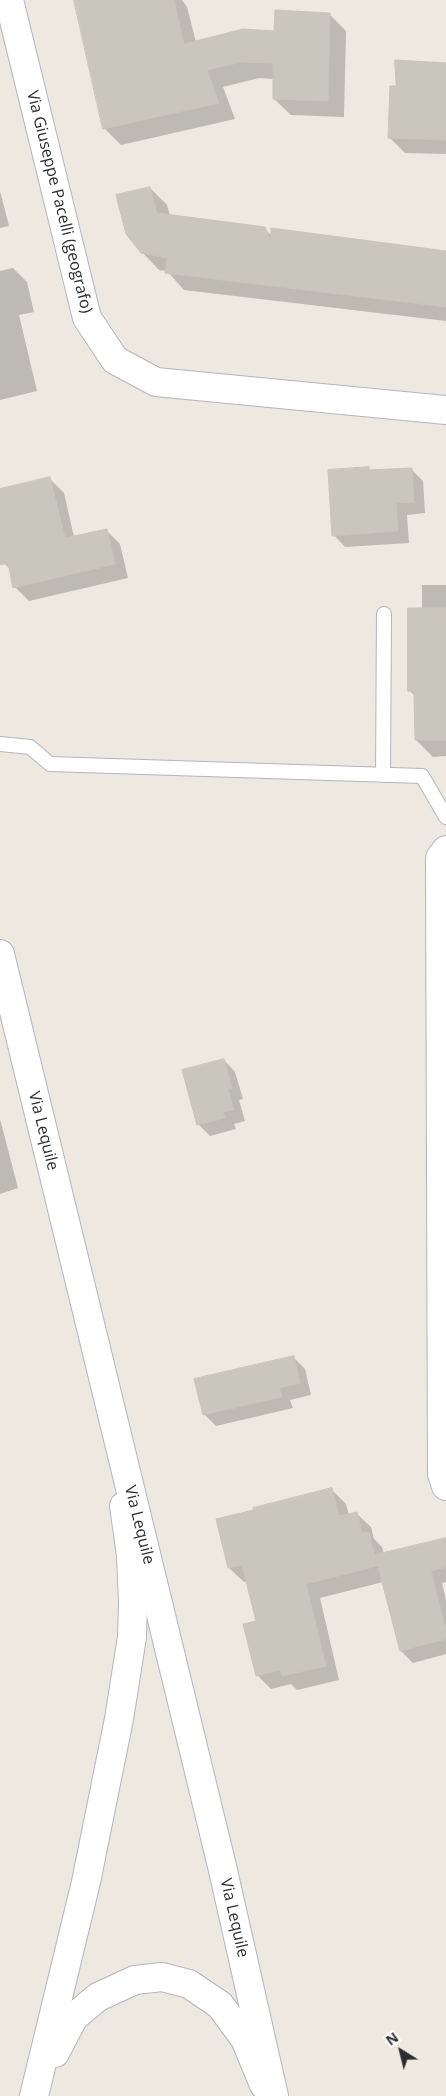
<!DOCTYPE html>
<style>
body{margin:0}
#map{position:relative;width:446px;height:2096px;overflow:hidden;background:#ede8e0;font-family:"Open Sans",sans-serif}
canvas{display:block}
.north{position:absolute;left:376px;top:2026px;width:50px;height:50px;-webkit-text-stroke:4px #fff;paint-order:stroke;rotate:324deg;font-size:14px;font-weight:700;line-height:20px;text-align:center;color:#2d2d2d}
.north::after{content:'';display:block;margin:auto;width:18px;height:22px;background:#2d2d2d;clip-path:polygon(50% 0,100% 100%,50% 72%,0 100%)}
</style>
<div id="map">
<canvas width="446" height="2096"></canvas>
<div class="north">N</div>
</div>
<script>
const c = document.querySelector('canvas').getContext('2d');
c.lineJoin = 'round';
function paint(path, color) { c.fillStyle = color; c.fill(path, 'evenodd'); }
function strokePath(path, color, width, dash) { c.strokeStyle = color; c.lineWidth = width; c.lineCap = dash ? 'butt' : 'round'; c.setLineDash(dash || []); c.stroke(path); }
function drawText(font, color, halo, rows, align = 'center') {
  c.font = font + ' "Open Sans",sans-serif'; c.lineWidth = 4; c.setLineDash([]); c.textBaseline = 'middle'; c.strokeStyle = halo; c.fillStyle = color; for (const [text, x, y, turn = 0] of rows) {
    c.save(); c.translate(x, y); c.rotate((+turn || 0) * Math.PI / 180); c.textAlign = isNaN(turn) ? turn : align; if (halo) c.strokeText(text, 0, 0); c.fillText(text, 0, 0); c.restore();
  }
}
paint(new Path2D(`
 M 75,0 L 182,0 L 187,7 L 196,42 L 275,33 L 329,14 L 346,31 L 344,117 L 291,115 L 274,99 L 274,79 L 259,78 L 223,87 L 235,119 L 121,145 L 104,128 Z
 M 446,64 L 446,154 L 405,153 L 389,137 L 397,88 Z
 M 150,188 L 167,205 L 170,216 L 265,229 L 272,236 L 446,253 L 446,321 L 184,290 L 167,271 L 159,270 L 142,252 Z
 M 0,191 L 9,226 L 0,228 Z
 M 13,268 L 27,282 L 34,312 L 19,315 L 37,391 L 0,400 L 0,271 Z
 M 411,469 L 423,481 L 425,513 L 407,515 L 409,543 L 345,547 L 334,535 L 329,471 Z
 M 50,479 L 64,493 L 74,537 L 106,530 L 120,544 L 128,578 L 29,601 L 15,587 L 11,570 L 4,563 L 0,546 L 0,490 Z
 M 422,585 L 446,585 L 446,756 L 433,757 L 416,740 L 415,696 L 409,690 L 422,609 Z
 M 224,1060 L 235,1072 L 243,1099 L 239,1100 L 245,1121 L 234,1124 L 236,1129 L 210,1136 L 198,1124 Z
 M 0,1119 L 18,1188 L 0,1194 Z
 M 293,1357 L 305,1369 L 311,1395 L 290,1400 L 293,1408 L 216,1426 L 204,1414 Z
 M 332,1490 L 346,1504 L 349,1515 L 356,1513 L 371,1527 L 374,1539 L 382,1547 L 384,1554 L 446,1539 L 446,1582 L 442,1583 L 446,1600 L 446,1654 L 413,1663 L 401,1651 L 383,1582 L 320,1598 L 339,1680 L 297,1690 L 291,1684 L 271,1689 L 257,1675 L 257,1622 L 248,1581 L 244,1582 L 229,1568 L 218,1520 Z`), '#0003');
const building = new Path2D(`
 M 74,0 L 174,0 L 184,44 L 243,29 L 274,31 L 275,10 L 330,13 L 328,101 L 273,99 L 273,63 L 242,62 L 207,70 L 219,103 L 103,129 Z
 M 395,60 L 446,63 L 446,140 L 388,138 L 390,86 L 396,86 Z
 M 150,187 L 157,213 L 265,227 L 271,242 L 271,228 L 446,251 L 446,307 L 165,273 L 167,258 L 141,253 L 126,234 L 116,195 Z
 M 369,467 L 369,470 L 412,468 L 414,502 L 396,503 L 398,531 L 332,536 L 328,470 Z
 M 50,477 L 65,538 L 107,529 L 115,564 L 13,588 L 8,563 L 0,565 L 0,489 Z
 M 408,608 L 446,608 L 446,740 L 415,740 L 414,691 L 408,691 Z
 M 224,1059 L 232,1088 L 228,1089 L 234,1110 L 223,1112 L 225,1118 L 197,1125 L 182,1070 Z
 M 294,1356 L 300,1383 L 279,1388 L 282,1397 L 203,1415 L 194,1379 Z
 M 332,1488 L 339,1516 L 357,1512 L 362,1533 L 369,1532 L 377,1566 L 306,1584 L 326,1666 L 282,1676 L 280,1670 L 256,1676 L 243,1624 L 256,1621 L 242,1565 L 228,1568 L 216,1519 L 254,1510 L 253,1508 Z
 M 446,1538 L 446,1567 L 431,1571 L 446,1631 L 446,1639 L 400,1651 L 375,1555 Z`);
paint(building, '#c9c6be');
strokePath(building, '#c9c4b9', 1);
const service = new Path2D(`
 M 0,744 L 30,747 L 50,764 L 422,776 L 446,817
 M 383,775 L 384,614`);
const minor = new Path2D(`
 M 9,0 L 87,318 L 115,360 L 156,382 L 446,410
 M 446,850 L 440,858 L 442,1474 L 446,1486`);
const tertiary = new Path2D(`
 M 55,2053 L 74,2017 L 98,1997 L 135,1980 L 162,1977 L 189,1984 L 220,2005 L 245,2039 L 264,2085
 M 34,2096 L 86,1882 L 119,1719 L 132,1637 L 133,1603 L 131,1555 L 124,1506`);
const secondary = new Path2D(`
 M 0,954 L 222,1866 L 274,2096`);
strokePath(service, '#b3b5bf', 16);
strokePath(minor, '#b3b5bf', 30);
strokePath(tertiary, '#b3b5bf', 30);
strokePath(secondary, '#b3b5bf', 30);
strokePath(service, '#fff', 14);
strokePath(minor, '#fff', 28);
strokePath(tertiary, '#fff', 28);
strokePath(secondary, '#fff', 28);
drawText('16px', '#2d2d2d', '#fff', [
 ["Via Giuseppe Pacelli (geografo)",59,202,76],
 ["Via Lequile",43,1131,76],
 ["Via Lequile",139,1525,76],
 ["Via Lequile",234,1918,77]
]);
</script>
